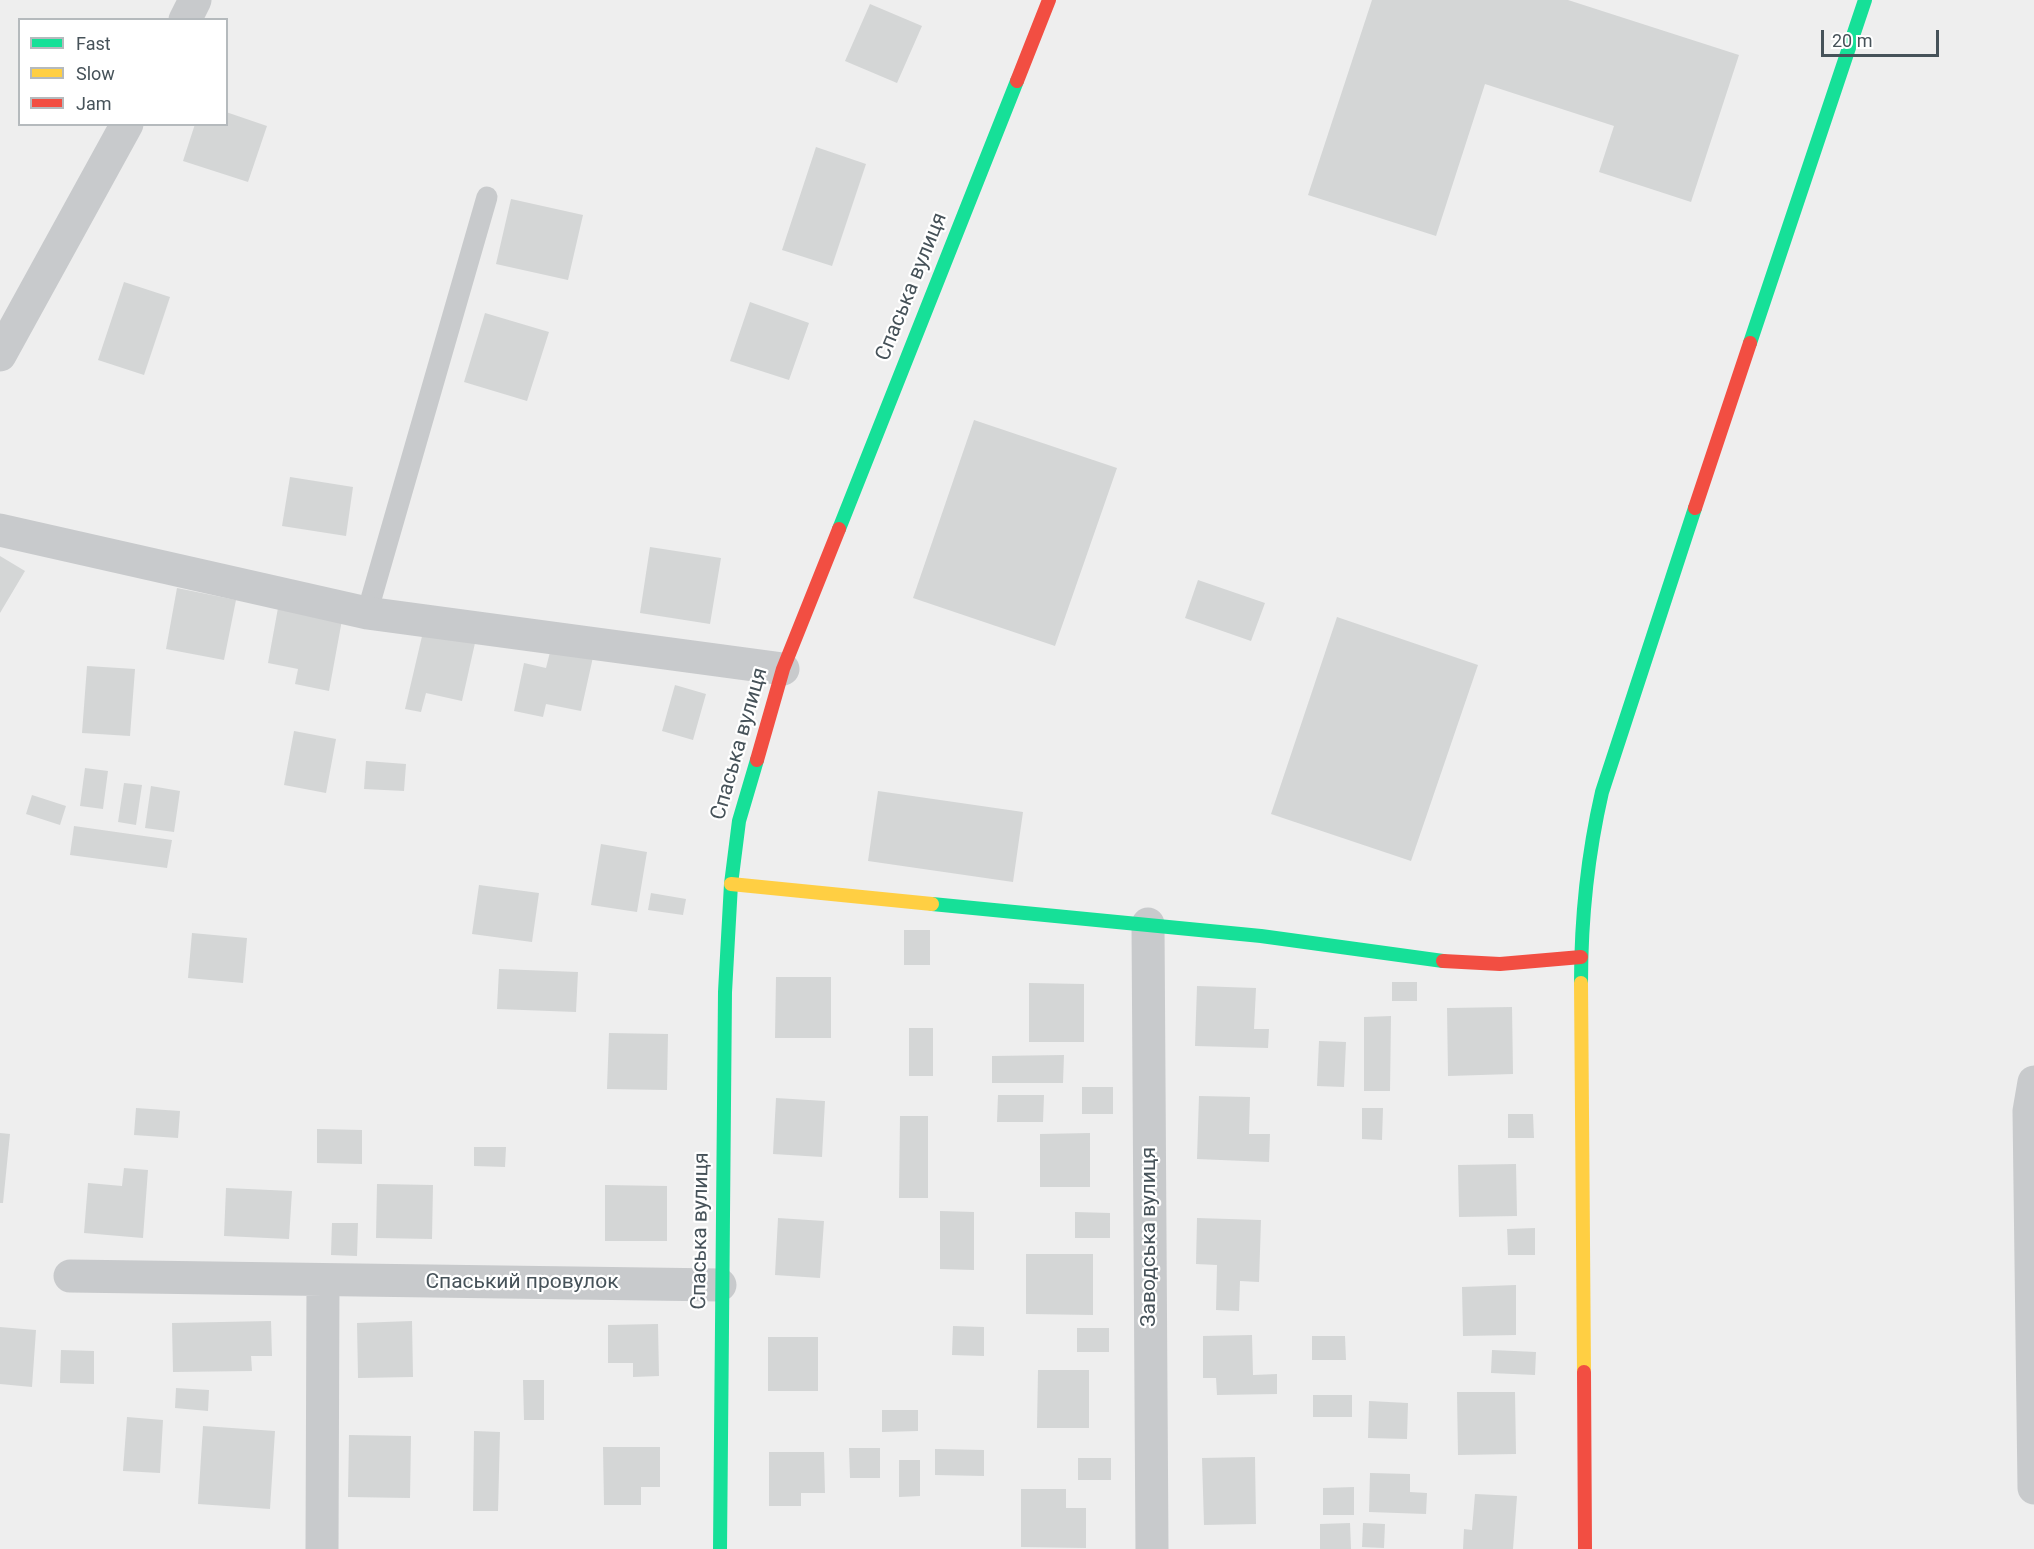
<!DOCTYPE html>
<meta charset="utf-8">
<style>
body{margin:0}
#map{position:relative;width:2034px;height:1549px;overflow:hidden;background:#eee;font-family:Roboto,sans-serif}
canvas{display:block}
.legend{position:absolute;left:18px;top:18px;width:210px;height:108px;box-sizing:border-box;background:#fff;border:2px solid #b5babd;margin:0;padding:8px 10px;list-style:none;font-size:18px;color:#465259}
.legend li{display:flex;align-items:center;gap:12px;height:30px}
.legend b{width:30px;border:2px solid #b5babd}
.scale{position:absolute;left:1821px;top:30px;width:118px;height:27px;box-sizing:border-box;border:3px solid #465259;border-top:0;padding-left:8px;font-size:18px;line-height:21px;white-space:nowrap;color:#465259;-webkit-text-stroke:4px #fff;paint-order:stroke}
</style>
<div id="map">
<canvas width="2034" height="1549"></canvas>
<ul class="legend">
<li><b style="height:8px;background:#16e098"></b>Fast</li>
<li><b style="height:8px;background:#ffcf43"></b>Slow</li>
<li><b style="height:8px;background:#f24e42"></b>Jam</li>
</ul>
<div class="scale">20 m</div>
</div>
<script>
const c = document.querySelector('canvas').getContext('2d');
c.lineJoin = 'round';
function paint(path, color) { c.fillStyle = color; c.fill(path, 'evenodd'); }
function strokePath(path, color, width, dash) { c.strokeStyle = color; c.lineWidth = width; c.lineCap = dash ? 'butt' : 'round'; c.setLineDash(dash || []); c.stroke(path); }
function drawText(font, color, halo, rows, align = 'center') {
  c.font = font + ' Roboto,sans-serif'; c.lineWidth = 4.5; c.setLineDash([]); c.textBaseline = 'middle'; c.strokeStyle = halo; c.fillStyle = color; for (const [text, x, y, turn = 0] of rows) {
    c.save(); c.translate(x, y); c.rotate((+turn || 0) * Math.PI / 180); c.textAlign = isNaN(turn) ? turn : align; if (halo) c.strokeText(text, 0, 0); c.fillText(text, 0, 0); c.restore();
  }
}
paint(new Path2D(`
 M 1372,0 L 1568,0 L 1739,55 L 1691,202 L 1599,172 L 1614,126 L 1485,84 L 1436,236 L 1308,195 Z
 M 870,4 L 922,26 L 897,83 L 845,61 Z
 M 226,112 L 267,126 L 248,182 L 183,161 L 195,124 L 226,124 Z
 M 816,147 L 866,164 L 832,266 L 782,250 Z
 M 511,199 L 583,215 L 568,280 L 496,264 Z
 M 124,282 L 170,297 L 144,375 L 98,360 Z
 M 750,302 L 809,323 L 789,380 L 730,361 Z
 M 485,313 L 549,332 L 527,401 L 464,382 Z
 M 974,420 L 1117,468 L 1055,646 L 913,598 Z
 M 290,477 L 353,487 L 346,536 L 282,526 Z
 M 650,547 L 721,558 L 710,624 L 640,613 Z
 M 0,556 L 25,571 L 0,613 Z
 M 1198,580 L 1265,603 L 1251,641 L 1185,618 Z
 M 177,588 L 236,600 L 224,660 L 166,649 Z
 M 278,608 L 342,620 L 329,691 L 295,684 L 298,669 L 268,663 Z
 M 1337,617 L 1478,665 L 1411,861 L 1271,814 Z
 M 423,632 L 475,643 L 462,701 L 426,693 L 421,712 L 405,709 Z
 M 551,648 L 593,657 L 581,711 L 546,704 L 543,717 L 514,711 L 524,663 L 546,668 Z
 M 87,666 L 135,669 L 130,736 L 82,733 Z
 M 675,685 L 706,694 L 693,740 L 662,731 Z
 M 294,731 L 336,739 L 326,793 L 284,785 Z
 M 366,761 L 406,764 L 404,791 L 364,789 Z
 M 85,768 L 108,771 L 103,809 L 80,806 Z
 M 124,783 L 142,785 L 136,825 L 118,822 Z
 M 151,786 L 180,791 L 174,832 L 145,828 Z
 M 878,791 L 1023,812 L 1013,882 L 868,861 Z
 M 32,795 L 66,806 L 60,825 L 26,814 Z
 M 74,826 L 172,840 L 167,868 L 70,855 Z
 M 601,844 L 647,852 L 637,912 L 591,905 Z
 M 479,885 L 539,893 L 532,942 L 472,934 Z
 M 651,893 L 686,899 L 683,915 L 648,910 Z
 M 904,930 L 930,930 L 930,965 L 904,965 Z
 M 192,933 L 247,938 L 243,983 L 188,978 Z
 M 499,969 L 578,972 L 576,1012 L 497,1009 Z
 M 776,977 L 831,977 L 831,1038 L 775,1038 Z
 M 1392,982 L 1417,982 L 1417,1001 L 1392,1001 Z
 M 1029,983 L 1084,984 L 1084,1042 L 1029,1042 Z
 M 1197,986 L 1256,988 L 1254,1029 L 1269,1029 L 1268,1048 L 1195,1046 Z
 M 1512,1007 L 1513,1074 L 1448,1076 L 1447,1008 Z
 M 1391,1016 L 1390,1091 L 1364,1091 L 1364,1017 Z
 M 909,1028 L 933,1028 L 933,1076 L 909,1076 Z
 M 609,1033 L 668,1034 L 667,1090 L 607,1089 Z
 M 1319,1041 L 1346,1042 L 1344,1087 L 1317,1086 Z
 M 1064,1055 L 1063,1083 L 992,1083 L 992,1056 Z
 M 1082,1087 L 1113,1087 L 1113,1114 L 1082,1114 Z
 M 998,1095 L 1044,1095 L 1043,1122 L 997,1122 Z
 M 1199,1096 L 1250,1097 L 1249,1134 L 1270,1134 L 1269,1162 L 1197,1159 Z
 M 776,1098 L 825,1101 L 822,1157 L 773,1154 Z
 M 136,1108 L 180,1111 L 178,1138 L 134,1135 Z
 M 1362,1108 L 1383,1108 L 1382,1140 L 1362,1139 Z
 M 1508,1114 L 1533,1114 L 1534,1138 L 1508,1138 Z
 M 900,1116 L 928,1116 L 928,1198 L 899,1198 Z
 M 317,1129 L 362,1130 L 362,1164 L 317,1163 Z
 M 0,1133 L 10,1134 L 3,1203 L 0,1203 Z
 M 1090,1133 L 1090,1187 L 1040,1187 L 1040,1134 Z
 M 474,1147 L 506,1147 L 505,1167 L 474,1166 Z
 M 1516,1164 L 1517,1216 L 1459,1217 L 1458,1165 Z
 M 124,1168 L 148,1170 L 143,1238 L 84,1233 L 88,1183 L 122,1186 Z
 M 377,1184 L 433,1185 L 432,1239 L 376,1238 Z
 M 605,1185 L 667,1186 L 667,1241 L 605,1241 Z
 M 226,1188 L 292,1191 L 289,1239 L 224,1236 Z
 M 940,1211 L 974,1212 L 974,1270 L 940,1269 Z
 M 1075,1212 L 1110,1213 L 1110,1238 L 1075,1238 Z
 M 778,1218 L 824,1221 L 820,1278 L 775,1275 Z
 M 1197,1218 L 1261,1220 L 1259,1282 L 1240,1281 L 1239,1311 L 1216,1310 L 1217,1265 L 1196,1264 Z
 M 332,1223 L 358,1223 L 357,1256 L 331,1255 Z
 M 1535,1228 L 1535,1255 L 1508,1255 L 1507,1229 Z
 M 1026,1254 L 1093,1254 L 1093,1315 L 1026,1314 Z
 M 1516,1285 L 1516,1335 L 1463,1336 L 1462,1287 Z
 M 271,1321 L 272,1356 L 251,1356 L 252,1371 L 173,1372 L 172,1323 Z
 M 412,1321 L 413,1377 L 358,1378 L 357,1323 Z
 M 658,1324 L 659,1376 L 633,1377 L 633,1363 L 608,1363 L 608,1325 Z
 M 953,1326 L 984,1327 L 984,1356 L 952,1355 Z
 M 0,1327 L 36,1330 L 32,1387 L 0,1384 Z
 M 1077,1328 L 1109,1328 L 1109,1352 L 1077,1352 Z
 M 1252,1335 L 1253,1375 L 1277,1374 L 1277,1394 L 1217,1395 L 1216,1378 L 1203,1378 L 1203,1336 Z
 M 1312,1336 L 1345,1336 L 1346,1360 L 1312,1360 Z
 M 768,1337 L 818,1337 L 818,1391 L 768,1391 Z
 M 61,1350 L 94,1351 L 94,1384 L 60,1383 Z
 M 1492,1350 L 1536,1352 L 1535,1375 L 1491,1373 Z
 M 1038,1370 L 1089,1370 L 1089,1428 L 1037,1428 Z
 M 523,1380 L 544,1380 L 544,1420 L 524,1420 Z
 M 176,1388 L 209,1390 L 208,1411 L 175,1408 Z
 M 1457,1392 L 1515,1392 L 1516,1454 L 1458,1455 Z
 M 1313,1395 L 1352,1395 L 1352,1417 L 1313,1417 Z
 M 1369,1401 L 1408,1403 L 1407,1439 L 1368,1438 Z
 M 882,1410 L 918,1410 L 918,1431 L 882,1432 Z
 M 127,1417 L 163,1420 L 160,1473 L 123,1471 Z
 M 203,1426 L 275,1431 L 270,1509 L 198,1504 Z
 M 474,1431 L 500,1432 L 498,1511 L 473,1511 Z
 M 349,1435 L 411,1436 L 410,1498 L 348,1497 Z
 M 603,1447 L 660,1447 L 660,1487 L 641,1487 L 641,1505 L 604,1505 Z
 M 849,1448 L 880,1448 L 880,1478 L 850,1478 Z
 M 935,1449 L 984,1450 L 984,1476 L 935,1475 Z
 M 769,1452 L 824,1452 L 825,1493 L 801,1493 L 801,1506 L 769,1506 Z
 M 1255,1457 L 1256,1524 L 1204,1525 L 1202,1458 Z
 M 1078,1458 L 1111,1458 L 1111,1480 L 1078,1480 Z
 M 899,1460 L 920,1460 L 920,1496 L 899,1497 Z
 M 1370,1473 L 1410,1474 L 1410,1492 L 1427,1493 L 1426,1514 L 1369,1512 Z
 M 1354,1487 L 1354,1515 L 1323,1515 L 1323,1488 Z
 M 1021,1489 L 1066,1489 L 1066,1508 L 1086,1508 L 1086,1548 L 1021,1547 Z
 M 1475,1494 L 1517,1496 L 1513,1549 L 1463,1549 L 1464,1529 L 1472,1530 Z
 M 1350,1523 L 1351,1549 L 1320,1549 L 1320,1524 Z
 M 1363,1523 L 1385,1524 L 1384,1548 L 1362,1547 Z`), '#d4d6d6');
strokePath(new Path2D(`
 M 367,613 L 487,197`), '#c8cacc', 21);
strokePath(new Path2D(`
 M 185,20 L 195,0
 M 0,355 L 127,124
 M 0,530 L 367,613 L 783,669
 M 1148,924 L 1152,1549
 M 2034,1082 L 2029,1111 L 2034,1488
 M 70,1276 L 720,1285
 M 322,1549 L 323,1281`), '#c8cacc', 33);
strokePath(new Path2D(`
 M 1750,343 L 1865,0
 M 839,529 L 1017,81
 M 932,904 L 1261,936 L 1443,961
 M 1581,983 C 1581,920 1588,853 1602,792 L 1695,508
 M 720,1549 L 725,992 L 731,884 L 739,821 L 757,760`), '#16e098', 14);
strokePath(new Path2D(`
 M 731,884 L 932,904
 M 1581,983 L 1584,1372`), '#ffcf43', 14);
strokePath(new Path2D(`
 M 1017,81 L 1049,0
 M 1695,508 L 1750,343
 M 757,760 L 783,669 L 839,529
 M 1443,961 L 1500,964 L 1581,957
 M 1584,1372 L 1585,1549`), '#f24e42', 14);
drawText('21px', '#465259', '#fff', [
 ["Спаська вулиця",912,287,-68],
 ["Спаська вулиця",740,744,-74],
 ["Спаська вулиця",701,1231,-89],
 ["Заводська вулиця",1150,1237,-90],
 ["Спаський провулок",522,1283]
]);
</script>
